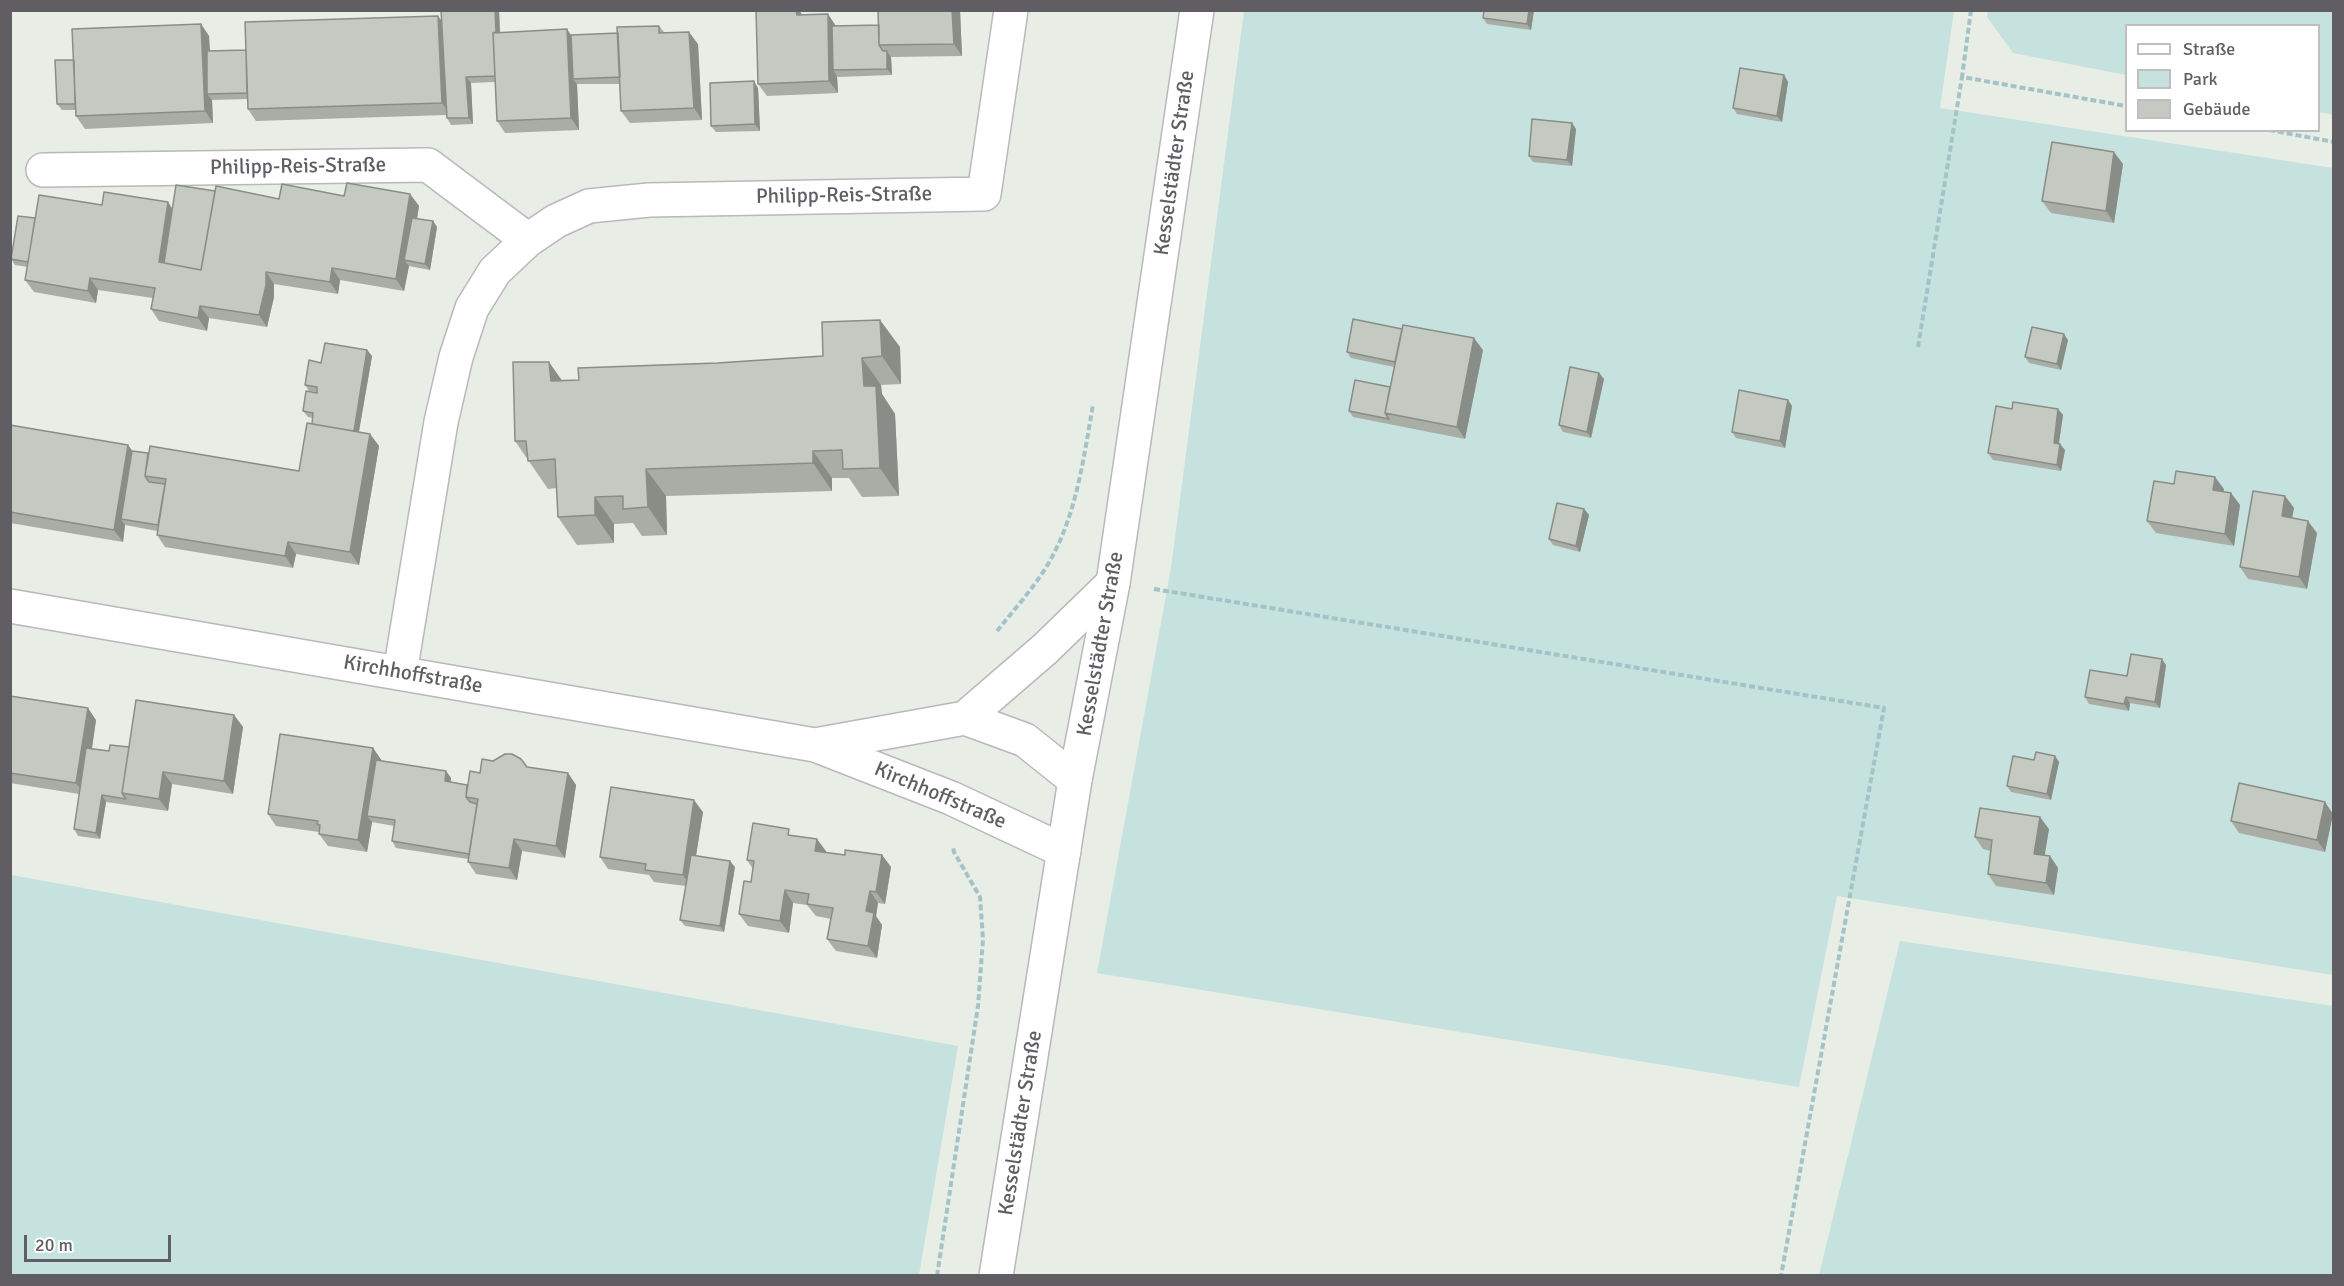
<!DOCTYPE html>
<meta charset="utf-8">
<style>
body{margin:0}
#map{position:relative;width:2344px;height:1286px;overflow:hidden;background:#e8ede5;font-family:Signika,sans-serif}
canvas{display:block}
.frame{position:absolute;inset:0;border:12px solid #605d63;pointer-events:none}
.legend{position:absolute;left:2125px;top:24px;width:195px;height:108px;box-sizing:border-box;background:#fff;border:2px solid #bfbec1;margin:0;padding:8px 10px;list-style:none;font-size:18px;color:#605d63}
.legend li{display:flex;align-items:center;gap:12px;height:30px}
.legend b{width:30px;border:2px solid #bfbec1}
.scale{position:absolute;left:24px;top:1235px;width:147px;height:27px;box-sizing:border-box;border:3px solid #605d63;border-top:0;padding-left:8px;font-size:18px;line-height:21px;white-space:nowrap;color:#605d63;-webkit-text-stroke:4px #fff;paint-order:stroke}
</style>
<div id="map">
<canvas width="2344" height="1286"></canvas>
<div class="frame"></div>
<ul class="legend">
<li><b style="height:8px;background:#fff"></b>Straße</li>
<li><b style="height:16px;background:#c5e2de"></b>Park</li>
<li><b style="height:16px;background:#c4c9c1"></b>Gebäude</li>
</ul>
<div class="scale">20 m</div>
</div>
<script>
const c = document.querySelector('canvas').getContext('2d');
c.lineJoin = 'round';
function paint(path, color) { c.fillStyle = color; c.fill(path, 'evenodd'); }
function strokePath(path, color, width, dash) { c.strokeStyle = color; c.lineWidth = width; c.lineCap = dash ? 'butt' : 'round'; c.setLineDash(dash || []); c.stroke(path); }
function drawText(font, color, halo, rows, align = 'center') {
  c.font = font + ' Signika,sans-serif'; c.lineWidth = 4.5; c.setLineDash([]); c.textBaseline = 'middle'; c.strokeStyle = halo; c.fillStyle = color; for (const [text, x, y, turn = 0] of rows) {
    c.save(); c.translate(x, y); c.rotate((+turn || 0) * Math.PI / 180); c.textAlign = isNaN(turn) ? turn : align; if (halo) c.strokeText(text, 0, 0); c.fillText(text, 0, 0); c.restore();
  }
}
paint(new Path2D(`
 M 1988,10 L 2333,11 L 2333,115 L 2319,112 L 2318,26 L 2126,26 L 2126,75 L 2013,53 L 1987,17 Z
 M 1244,11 L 1954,11 L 1940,108 L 2333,168 L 2333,975 L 1837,896 L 1799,1087 L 1097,973 L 1171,568 Z
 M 11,875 L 958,1046 L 919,1275 L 11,1275 Z
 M 1900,941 L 2333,1006 L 2333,1275 L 1819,1275 Z`), '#c5e2de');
const minor = new Path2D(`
 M 43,170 L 428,165 L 528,240
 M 10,606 L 815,745 L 951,798 L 1064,851
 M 400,673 L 441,422 L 456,357 L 472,308 L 495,271 L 528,240 L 556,221 L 589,206 L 649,200 L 984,194 L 1011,10
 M 965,718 L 1025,740 L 1075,780
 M 815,745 L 965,718 L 1045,649 L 1113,583`);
const secondary = new Path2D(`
 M 996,1276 L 1075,780 L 1113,583 L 1197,10`);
strokePath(minor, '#bab7bd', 36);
strokePath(secondary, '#bab6bd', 36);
strokePath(new Path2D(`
 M 1971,10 L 1962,77 L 2126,106
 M 2269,130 L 2334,142
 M 1918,347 L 1962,77
 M 1154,589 L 1884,708 L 1781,1276
 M 997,631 C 1013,611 1031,591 1045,569 C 1076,520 1083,461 1093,405
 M 937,1276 L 978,1006 L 983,939 L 980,897 L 954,852 L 953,847`), '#a3c3c9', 4, [6, 3]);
strokePath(minor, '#fff', 33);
strokePath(secondary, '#fff', 33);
paint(new Path2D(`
 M 499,10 L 500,32 L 571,35 L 618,33 L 659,26 L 664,32 L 698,44 L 702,120 L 630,123 L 621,111 L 620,84 L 577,84 L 579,130 L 505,133 L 497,121 L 495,82 L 471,83 L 473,124 L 451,125 L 447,118 L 446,115 L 256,121 L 248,109 L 248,99 L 212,100 L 213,123 L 85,129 L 76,116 L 76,110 L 62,110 L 57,104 L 74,60 L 201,24 L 209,36 L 210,51 L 246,50 L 442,21 Z
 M 756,10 L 799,10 L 802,15 L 836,26 L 879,25 L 960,10 L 962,56 L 891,57 L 892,75 L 838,77 L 837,76 L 838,93 L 767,96 L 758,84 Z
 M 1484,10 L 1534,10 L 1531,30 L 1487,24 L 1483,18 Z
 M 1784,75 L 1788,82 L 1782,122 L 1737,114 L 1733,108 Z
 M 758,88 L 760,131 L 716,132 L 711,126 Z
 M 1576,129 L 1572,166 L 1533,162 L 1529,156 Z
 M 2123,164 L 2114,223 L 2051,213 L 2042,201 Z
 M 215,191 L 279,199 L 410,194 L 419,206 L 417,219 L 433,221 L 437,227 L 430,270 L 409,266 L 404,291 L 340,280 L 338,294 L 274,284 L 274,297 L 267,327 L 209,318 L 207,331 L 159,321 L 151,309 L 153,298 L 98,290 L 96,303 L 34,292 L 25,280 L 28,267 L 15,265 L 11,259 L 35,218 L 102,205 L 168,202 L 172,209 Z
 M 2068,340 L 2061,370 L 2029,363 L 2025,357 Z
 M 900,347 L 901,384 L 881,385 L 882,394 L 895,414 L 899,496 L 862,497 L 849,478 L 832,478 L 832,491 L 666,496 L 667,535 L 642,536 L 633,523 L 614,524 L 614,543 L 577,545 L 558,517 L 557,488 L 548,489 L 515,441 L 562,381 L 579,380 L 717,363 L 823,356 Z
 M 367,350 L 372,356 L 359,432 L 370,434 L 379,446 L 359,565 L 296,554 L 293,568 L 165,547 L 157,535 L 157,531 L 125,525 L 123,542 L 10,523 L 10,425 L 128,445 L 132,451 L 299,471 L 313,418 L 308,417 L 303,411 L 317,392 L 309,391 L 305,385 L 321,363 Z
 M 1483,350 L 1465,439 L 1353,417 L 1349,411 L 1390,387 L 1394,367 L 1351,358 L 1347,352 Z
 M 1599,373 L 1604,379 L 1591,438 L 1563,432 L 1559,425 Z
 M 1788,400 L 1792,406 L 1785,448 L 1736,438 L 1732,432 Z
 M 2012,409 L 2058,409 L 2063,415 L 2059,443 L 2065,450 L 2061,471 L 1993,460 L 1988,453 Z
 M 2174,484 L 2224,489 L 2223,492 L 2231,493 L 2240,505 L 2234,546 L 2156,533 L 2147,521 Z
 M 2285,496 L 2294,508 L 2292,518 L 2317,533 L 2307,589 L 2248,579 L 2240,567 Z
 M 1584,509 L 1589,515 L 1580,552 L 1553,545 L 1549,539 Z
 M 2166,665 L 2160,708 L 2130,703 L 2129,711 L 2089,704 L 2085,697 L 2127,676 Z
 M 10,696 L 96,720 L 92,749 L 109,751 L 129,747 L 234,715 L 243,727 L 233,794 L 172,784 L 168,811 L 106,802 L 100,839 L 78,836 L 74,829 L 79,794 L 10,783 Z
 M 373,748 L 382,761 L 446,771 L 451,778 L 450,782 L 467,785 L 480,773 L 527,767 L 568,773 L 576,785 L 565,858 L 522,851 L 517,880 L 476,874 L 468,862 L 468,859 L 396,848 L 392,841 L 394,826 L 372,822 L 367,852 L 328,846 L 319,834 L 319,832 L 276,826 L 268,814 Z
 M 2055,756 L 2059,762 L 2051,800 L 2011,792 L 2007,786 Z
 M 703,812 L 696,855 L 735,867 L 724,932 L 685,926 L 680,920 L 686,886 L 654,882 L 649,875 L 608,869 L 600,857 Z
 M 2333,814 L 2325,852 L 2239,833 L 2231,821 Z
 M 2049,829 L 2044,856 L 2050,856 L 2058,868 L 2054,895 L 1996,886 L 1988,874 L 1991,851 L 1983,849 L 1975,837 Z
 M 793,836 L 826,851 L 825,852 L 845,855 L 882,855 L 891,867 L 885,904 L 878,903 L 876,916 L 882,925 L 877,958 L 836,951 L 827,939 L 831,919 L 816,916 L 807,905 L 793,903 L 789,933 L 748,926 L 739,914 L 751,882 L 753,869 L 747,860 Z`), '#a9ada6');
paint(new Path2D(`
 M 495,10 L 499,10 L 502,82 L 498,76 Z
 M 796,10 L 799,10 L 805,19 L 797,15 Z
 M 952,10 L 960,10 L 962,56 L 954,44 Z
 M 1529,10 L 1534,10 L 1531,30 L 1527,24 Z
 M 828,14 L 836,26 L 833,70 L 837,76 L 838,93 L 829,81 Z
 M 438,16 L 447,28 L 451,115 L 442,103 Z
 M 201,24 L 209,36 L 212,94 L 207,94 L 212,100 L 213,123 L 205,111 Z
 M 567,29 L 575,41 L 573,79 L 577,84 L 579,130 L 571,118 Z
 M 689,32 L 698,44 L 702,120 L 694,108 Z
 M 887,51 L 891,57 L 892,75 L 887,69 Z
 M 1784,75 L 1788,82 L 1782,122 L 1777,116 Z
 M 466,77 L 471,83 L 473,124 L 469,118 Z
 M 754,81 L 758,88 L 760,131 L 755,124 Z
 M 1572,123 L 1576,129 L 1572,166 L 1567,160 Z
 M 2114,152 L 2123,164 L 2114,223 L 2106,211 Z
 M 410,194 L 419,206 L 410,261 L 404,260 L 409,266 L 404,291 L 396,279 Z
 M 168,202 L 176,215 L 168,269 L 159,262 Z
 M 433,221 L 437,227 L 430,270 L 425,264 Z
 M 332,268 L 340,280 L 338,294 L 330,282 Z
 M 266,272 L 274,284 L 274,297 L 267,327 L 259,315 Z
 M 90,278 L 98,290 L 96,303 L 88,291 Z
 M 200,306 L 209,318 L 207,331 L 198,318 Z
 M 880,320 L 900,347 L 901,384 L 882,356 Z
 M 2064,334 L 2068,340 L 2061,370 L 2057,364 Z
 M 1474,338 L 1483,350 L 1465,439 L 1457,427 Z
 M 367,350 L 372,356 L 357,442 L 353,436 Z
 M 862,358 L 881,385 L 882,394 L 895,414 L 899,496 L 880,468 L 864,386 Z
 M 549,362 L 568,389 L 551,381 Z
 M 1599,373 L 1604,379 L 1591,438 L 1587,432 Z
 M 1788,400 L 1792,406 L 1785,448 L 1780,441 Z
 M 2058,409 L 2063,415 L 2058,449 L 2054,443 Z
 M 370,434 L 379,446 L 359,565 L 350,552 Z
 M 2060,444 L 2065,450 L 2061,471 L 2057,465 Z
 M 128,445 L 137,457 L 121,519 L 125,525 L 123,542 L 114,530 Z
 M 813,451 L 832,478 L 832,491 L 813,463 Z
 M 646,469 L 666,496 L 667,535 L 648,507 Z
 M 2215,477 L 2224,489 L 2222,502 L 2213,490 Z
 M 2231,493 L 2240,505 L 2234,546 L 2225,534 Z
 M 2285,496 L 2294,508 L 2290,529 L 2282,516 Z
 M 595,497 L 614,524 L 614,543 L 595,515 Z
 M 1584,509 L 1589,515 L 1580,552 L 1576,546 Z
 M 2308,521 L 2317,533 L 2307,589 L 2299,577 Z
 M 288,542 L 296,554 L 293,568 L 285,556 Z
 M 2162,659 L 2166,665 L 2160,708 L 2155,702 Z
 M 2126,697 L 2130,703 L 2129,711 L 2124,704 Z
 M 88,708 L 96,720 L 85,795 L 76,783 Z
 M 234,715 L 243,727 L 233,794 L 224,781 Z
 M 373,748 L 382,761 L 373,816 L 367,816 L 372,822 L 367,852 L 358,840 Z
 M 2055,756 L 2059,762 L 2051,800 L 2047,794 Z
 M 446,771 L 451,778 L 450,788 L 445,781 Z
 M 163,772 L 172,784 L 168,811 L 159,799 Z
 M 568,773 L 576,785 L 565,858 L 556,846 Z
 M 102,795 L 106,802 L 100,839 L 96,833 Z
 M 694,800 L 703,812 L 691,887 L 683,875 Z
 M 2325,802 L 2333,814 L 2325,852 L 2317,840 Z
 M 2040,817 L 2049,829 L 2043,866 L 2034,854 Z
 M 514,839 L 522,851 L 517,880 L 509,868 Z
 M 817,839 L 826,851 L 824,863 L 815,851 Z
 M 882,855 L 891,867 L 885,904 L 876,892 Z
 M 2050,856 L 2058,868 L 2054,895 L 2046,883 Z
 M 730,861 L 735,867 L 724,932 L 720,926 Z
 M 785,890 L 793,903 L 789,933 L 780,921 Z
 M 870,891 L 878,903 L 876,916 L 882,925 L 877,958 L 868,946 L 866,911 Z`), '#898d87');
const building = new Path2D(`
 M 441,10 L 495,10 L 496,32 L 493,33 L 495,76 L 466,77 L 469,118 L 447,118 Z
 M 756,10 L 796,10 L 797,15 L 828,14 L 829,81 L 758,84 Z
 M 878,10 L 952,10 L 954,44 L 879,45 Z
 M 1484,10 L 1529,10 L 1527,24 L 1483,18 Z
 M 438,16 L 442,103 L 248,109 L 245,22 Z
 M 201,24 L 205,111 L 76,116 L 72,29 Z
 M 879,25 L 879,45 L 883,51 L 887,51 L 887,69 L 833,70 L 832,26 Z
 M 659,26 L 659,33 L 689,32 L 694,108 L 621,111 L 617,27 Z
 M 567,29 L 571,118 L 497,121 L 493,33 Z
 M 618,33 L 620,77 L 573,79 L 571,35 Z
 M 246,50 L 247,93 L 207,94 L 207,51 Z
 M 55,60 L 74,60 L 75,104 L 57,104 Z
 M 1740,68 L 1784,75 L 1777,116 L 1733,108 Z
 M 754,81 L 755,124 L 711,126 L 710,83 Z
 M 1532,119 L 1572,123 L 1567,160 L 1529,156 Z
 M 2052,142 L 2114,152 L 2106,211 L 2042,201 Z
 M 347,183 L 410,194 L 396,279 L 332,268 L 330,282 L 266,272 L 266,285 L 259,315 L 200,306 L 198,318 L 151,309 L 155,288 L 90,278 L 88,291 L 25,280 L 39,195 L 102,205 L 104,192 L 168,202 L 159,262 L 201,270 L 216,186 L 279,199 L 282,184 L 344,196 Z
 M 176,185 L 215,191 L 201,270 L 164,263 Z
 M 18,216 L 35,218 L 28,262 L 11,259 Z
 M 412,218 L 433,221 L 425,264 L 404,260 Z
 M 1353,319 L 1402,329 L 1395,362 L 1347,352 Z
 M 880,320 L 882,356 L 862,358 L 864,386 L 876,386 L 880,468 L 843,469 L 842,450 L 813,451 L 813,463 L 646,469 L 648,507 L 623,509 L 623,496 L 595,497 L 595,515 L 558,517 L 555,459 L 528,461 L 526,441 L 515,441 L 513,362 L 549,362 L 551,381 L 579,380 L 578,368 L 717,363 L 823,356 L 822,322 Z
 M 1403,325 L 1474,338 L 1457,427 L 1385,413 Z
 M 2032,327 L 2064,334 L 2057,364 L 2025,357 Z
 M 325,343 L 367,350 L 354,431 L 312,424 L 313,413 L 303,411 L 306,391 L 317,393 L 317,387 L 305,385 L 309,360 L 321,363 Z
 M 1570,367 L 1599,373 L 1587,432 L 1559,425 Z
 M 1355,380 L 1390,387 L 1385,413 L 1389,419 L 1349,411 Z
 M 1739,390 L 1788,400 L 1780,441 L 1732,432 Z
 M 2013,402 L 2058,409 L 2054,443 L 2060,444 L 2057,465 L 1988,453 L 1996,406 L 2012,409 Z
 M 307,423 L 370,434 L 350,552 L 288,542 L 285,556 L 157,535 L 166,479 L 145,476 L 150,446 L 299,471 Z
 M 10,425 L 128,445 L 114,530 L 10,512 Z
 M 132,451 L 148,453 L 145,476 L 149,482 L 165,484 L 158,525 L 121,519 Z
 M 2176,471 L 2215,477 L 2213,490 L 2231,493 L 2225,534 L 2147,521 L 2154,481 L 2174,484 Z
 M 2253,491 L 2285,496 L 2282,516 L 2308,521 L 2299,577 L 2240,567 Z
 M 1557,503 L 1584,509 L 1576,546 L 1549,539 Z
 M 2131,654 L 2162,659 L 2155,702 L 2126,697 L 2124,704 L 2085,697 L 2090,670 L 2127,676 Z
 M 10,696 L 88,708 L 76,783 L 10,773 Z
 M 136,700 L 234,715 L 224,781 L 163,772 L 159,799 L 122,793 Z
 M 280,734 L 373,748 L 358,840 L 319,834 L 320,825 L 317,824 L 318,821 L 268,814 Z
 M 110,745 L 129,747 L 122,793 L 126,799 L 102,795 L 96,833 L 74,829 L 86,748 L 109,751 Z
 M 2036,752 L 2055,756 L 2047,794 L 2007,786 L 2013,756 L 2034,760 Z
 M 505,754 L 512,754 L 521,759 L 527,767 L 568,773 L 556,846 L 514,839 L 509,868 L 468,862 L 478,799 L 466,797 L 470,771 L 480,773 L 482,759 L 493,761 Z
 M 376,760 L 446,771 L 445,781 L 467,785 L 466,797 L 470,802 L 477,804 L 469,854 L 392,841 L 395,820 L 367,816 Z
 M 2239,783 L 2325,802 L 2317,840 L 2231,821 Z
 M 611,787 L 694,800 L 683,875 L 645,870 L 646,864 L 600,857 Z
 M 1980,808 L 2040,817 L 2034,854 L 2050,856 L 2046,883 L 1988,874 L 1992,840 L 1975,837 Z
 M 753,823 L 789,829 L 788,835 L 817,839 L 815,851 L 845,855 L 845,850 L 882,855 L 876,892 L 870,891 L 866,911 L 874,913 L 868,946 L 827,939 L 833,908 L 807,904 L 809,894 L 785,890 L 780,921 L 739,914 L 744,881 L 751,882 L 754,861 L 747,860 Z
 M 691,855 L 730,861 L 720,926 L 680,920 Z`);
paint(building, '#c4c9c1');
strokePath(building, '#898d87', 1.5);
drawText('21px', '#605d63', '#fff', [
 ["Kesselstädter Straße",1175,163,-82],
 ["Philipp-Reis-Straße",298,167,-1],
 ["Philipp-Reis-Straße",844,196,-1],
 ["Kesselstädter Straße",1101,644,-80],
 ["Kirchhoffstraße",413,675,10],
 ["Kirchhoffstraße",940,796,23],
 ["Kesselstädter Straße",1021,1123,-81]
]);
</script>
